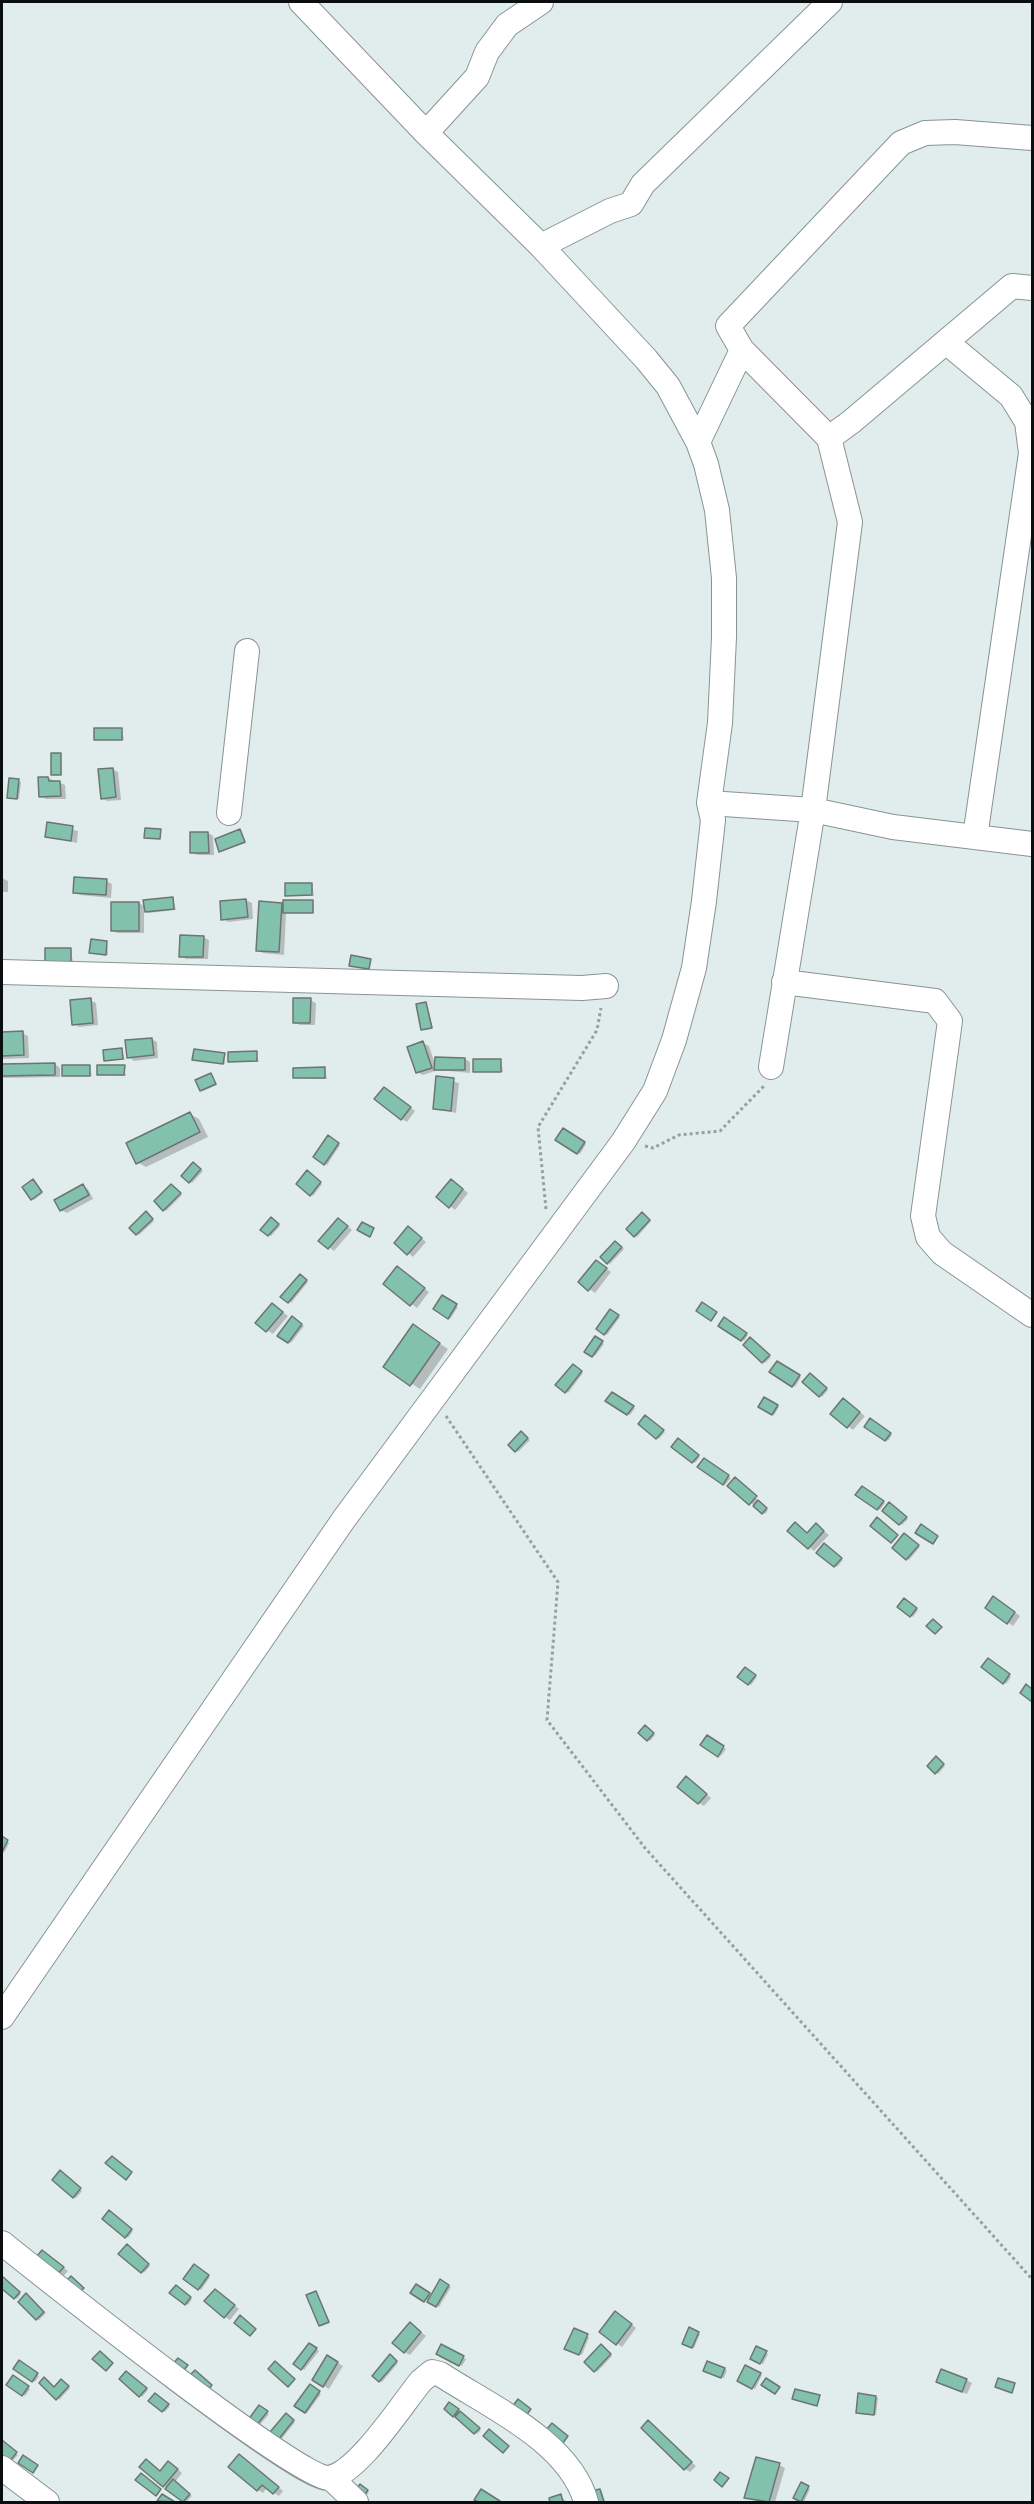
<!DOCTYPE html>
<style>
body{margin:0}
#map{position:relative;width:1034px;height:2504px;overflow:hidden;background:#e1edec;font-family:Cabin,sans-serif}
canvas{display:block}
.frame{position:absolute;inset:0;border:3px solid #0a0e0e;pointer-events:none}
</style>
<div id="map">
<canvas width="1034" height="2504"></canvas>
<div class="frame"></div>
</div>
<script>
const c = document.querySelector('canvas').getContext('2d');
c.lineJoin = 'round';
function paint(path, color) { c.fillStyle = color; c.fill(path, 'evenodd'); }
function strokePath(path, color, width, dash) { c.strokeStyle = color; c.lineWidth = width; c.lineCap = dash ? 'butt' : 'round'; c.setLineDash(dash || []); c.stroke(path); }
paint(new Path2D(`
 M 95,729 L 122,730 L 124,740 L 97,740 Z
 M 60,754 L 62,775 L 55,775 L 53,774 Z
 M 112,769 L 118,772 L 121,800 L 107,801 L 102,798 Z
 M 48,778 L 65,785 L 66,799 L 46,799 L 40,796 Z
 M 10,780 L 21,782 L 19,799 L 10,798 Z
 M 48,824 L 78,831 L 77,843 L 46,836 Z
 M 240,831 L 246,843 L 221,851 Z
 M 208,833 L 213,836 L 214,855 L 197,855 L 192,852 Z
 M 2,878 L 8,881 L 8,892 L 2,892 Z
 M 106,881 L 112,884 L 111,898 L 80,895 L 74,892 Z
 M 312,884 L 314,896 L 286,895 Z
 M 173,898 L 176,910 L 148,913 L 144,910 L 144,933 L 117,933 L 112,930 L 139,903 L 146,907 Z
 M 246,900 L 252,903 L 253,919 L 228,922 L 223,919 L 221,903 Z
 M 312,901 L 314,913 L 286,913 L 284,955 L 263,953 L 257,950 L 281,904 L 285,906 Z
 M 203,937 L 209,940 L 208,959 L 186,959 L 181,956 Z
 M 107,942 L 108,955 L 93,953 Z
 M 71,950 L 73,962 L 48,962 Z
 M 90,1000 L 96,1003 L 98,1025 L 79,1027 L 74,1024 Z
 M 310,1000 L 316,1003 L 315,1025 L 300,1025 L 294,1022 Z
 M 426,1003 L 433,1028 L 425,1030 L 422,1029 Z
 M 22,1033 L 28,1036 L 29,1058 L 2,1059 L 2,1034 Z
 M 151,1039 L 157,1042 L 158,1058 L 134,1061 L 129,1057 Z
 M 423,1043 L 429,1046 L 436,1067 L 465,1059 L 470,1062 L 470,1073 L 438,1070 L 423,1075 L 417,1072 Z
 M 122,1050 L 125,1060 L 105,1060 Z
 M 256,1053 L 259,1062 L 230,1061 Z
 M 224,1054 L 225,1064 L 194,1060 Z
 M 501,1060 L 503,1072 L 474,1071 Z
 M 55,1064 L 60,1068 L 60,1077 L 2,1078 L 2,1065 Z
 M 89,1067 L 92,1076 L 64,1076 Z
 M 124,1067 L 126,1076 L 98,1074 Z
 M 325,1069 L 327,1079 L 295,1078 Z
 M 211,1075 L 217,1085 L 203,1091 L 201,1090 Z
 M 438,1078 L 459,1083 L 456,1113 L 434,1108 Z
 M 390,1092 L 415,1111 L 407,1122 L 402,1119 Z
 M 190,1114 L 199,1119 L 208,1137 L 146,1167 L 137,1162 Z
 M 564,1130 L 586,1144 L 580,1154 L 558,1139 Z
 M 328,1137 L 340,1145 L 327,1165 L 315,1157 Z
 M 193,1164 L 203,1171 L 192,1183 L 183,1176 Z
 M 309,1173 L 322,1184 L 313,1196 L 311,1194 Z
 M 33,1181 L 43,1193 L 34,1200 L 32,1199 Z
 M 457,1184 L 468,1193 L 455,1210 L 450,1206 Z
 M 83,1186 L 88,1189 L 93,1199 L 67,1213 L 61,1210 Z
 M 174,1187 L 182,1195 L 166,1211 L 164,1209 Z
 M 148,1214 L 154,1221 L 139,1235 L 131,1228 Z
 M 645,1215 L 651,1221 L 637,1237 L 634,1235 Z
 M 274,1220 L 280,1226 L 271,1236 L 269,1235 Z
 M 344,1223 L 352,1230 L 334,1251 L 321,1241 Z
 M 409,1228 L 426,1242 L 413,1257 L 396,1243 Z
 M 618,1244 L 624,1249 L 610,1264 L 602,1257 Z
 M 602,1265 L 611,1272 L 595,1293 L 580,1282 Z
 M 402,1271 L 429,1292 L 417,1308 L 385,1284 Z
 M 302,1277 L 308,1282 L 291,1303 L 283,1296 Z
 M 443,1297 L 458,1307 L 450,1319 L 435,1308 Z
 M 277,1308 L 288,1316 L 273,1334 L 257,1323 Z
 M 611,1311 L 620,1317 L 607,1335 L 598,1329 Z
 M 292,1318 L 304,1326 L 291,1343 L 280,1335 Z
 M 725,1319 L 748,1335 L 744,1341 L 721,1325 Z
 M 421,1331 L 448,1349 L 420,1389 L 385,1366 Z
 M 595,1338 L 604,1344 L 595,1356 L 586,1351 Z
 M 753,1340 L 771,1357 L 765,1363 L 763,1362 Z
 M 777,1363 L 801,1377 L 795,1387 L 771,1372 Z
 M 575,1367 L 583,1373 L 568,1393 L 566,1391 Z
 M 813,1376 L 828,1390 L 822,1397 L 804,1382 Z
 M 612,1394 L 635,1408 L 630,1415 L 608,1401 Z
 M 765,1399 L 779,1407 L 774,1415 L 760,1407 Z
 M 848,1403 L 865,1416 L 853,1430 L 832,1414 Z
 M 648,1418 L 665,1432 L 659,1439 L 640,1424 Z
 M 870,1420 L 892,1435 L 888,1441 L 866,1427 Z
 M 523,1434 L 530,1440 L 518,1452 L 516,1450 Z
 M 680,1442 L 700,1457 L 695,1463 L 673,1447 Z
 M 704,1460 L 731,1478 L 725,1485 L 699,1467 Z
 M 737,1480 L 768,1510 L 765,1514 L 729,1486 Z
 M 862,1488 L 885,1503 L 880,1510 L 857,1495 Z
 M 891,1506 L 908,1519 L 902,1525 L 884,1511 Z
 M 795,1524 L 808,1534 L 816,1525 L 829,1535 L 814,1551 L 789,1531 Z
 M 907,1536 L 920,1547 L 909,1560 L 894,1548 Z
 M 826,1546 L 843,1560 L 837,1567 L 835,1566 Z
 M 904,1600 L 918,1610 L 913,1617 L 899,1607 Z
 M 999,1601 L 1020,1616 L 1013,1626 L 1007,1622 Z
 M 989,1660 L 1011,1677 L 1006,1684 L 983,1667 Z
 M 745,1669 L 757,1677 L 751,1685 L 739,1677 Z
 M 647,1728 L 655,1735 L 650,1741 L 640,1733 Z
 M 707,1737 L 726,1749 L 721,1756 L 702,1744 Z
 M 938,1759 L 945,1766 L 938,1774 L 936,1772 Z
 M 687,1778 L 711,1798 L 704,1806 L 699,1803 Z
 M 2,1838 L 9,1843 L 4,1853 L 2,1851 Z
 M 62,2173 L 82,2191 L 76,2198 L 74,2197 Z
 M 111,2213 L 133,2231 L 128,2238 L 126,2236 Z
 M 129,2248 L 150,2266 L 144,2273 L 121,2254 Z
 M 48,2255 L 68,2271 L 60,2280 Z
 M 195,2266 L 210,2277 L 201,2290 L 185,2279 Z
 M 2,2278 L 21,2294 L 17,2299 L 2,2287 Z
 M 441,2281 L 451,2287 L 439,2307 L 412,2292 L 417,2286 L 432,2296 Z
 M 178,2288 L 192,2299 L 188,2305 L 171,2293 Z
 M 215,2290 L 239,2309 L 230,2320 L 225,2317 Z
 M 316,2293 L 330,2323 L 322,2326 L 320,2325 Z
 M 28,2297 L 46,2313 L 39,2320 L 37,2319 Z
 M 621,2316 L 636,2328 L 622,2347 L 601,2332 Z
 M 415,2327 L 426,2336 L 410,2355 L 404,2352 Z
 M 690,2329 L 700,2334 L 694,2348 L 684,2343 Z
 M 574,2330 L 589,2337 L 582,2355 L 566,2349 Z
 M 310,2345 L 319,2351 L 304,2370 L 295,2364 Z
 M 441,2346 L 466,2359 L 462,2366 L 438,2353 Z
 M 604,2347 L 612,2356 L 597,2372 L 595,2371 Z
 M 757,2348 L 768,2354 L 763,2364 L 752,2358 Z
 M 327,2357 L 343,2366 L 329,2389 L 314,2380 Z
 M 392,2357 L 398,2363 L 382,2382 L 380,2381 Z
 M 20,2362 L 39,2376 L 35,2382 L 15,2368 Z
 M 708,2363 L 727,2370 L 724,2378 L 707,2372 Z
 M 746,2367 L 762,2375 L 755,2389 L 739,2380 Z
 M 129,2374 L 148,2390 L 142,2397 L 140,2395 Z
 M 13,2377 L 30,2389 L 25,2396 L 8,2385 Z
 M 966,2380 L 972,2383 L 967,2394 L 943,2385 Z
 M 63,2382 L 70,2388 L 59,2400 L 54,2388 Z
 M 310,2386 L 321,2394 L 307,2413 L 296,2406 Z
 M 158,2396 L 170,2406 L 165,2412 L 151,2401 Z
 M 876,2397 L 878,2398 L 876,2415 L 859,2413 Z
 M 452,2405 L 481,2430 L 477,2434 L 446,2409 Z
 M 259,2407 L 269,2414 L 259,2426 L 250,2419 Z
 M 286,2415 L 295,2422 L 277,2445 Z
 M 648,2422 L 696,2466 L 690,2472 L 685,2469 Z
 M 2,2441 L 18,2455 L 12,2461 L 2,2453 Z
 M 245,2459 L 283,2491 L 279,2496 L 267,2488 L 263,2493 L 258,2490 Z
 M 151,2464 L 162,2472 L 174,2466 L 182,2473 L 175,2482 L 192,2496 L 186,2502 L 164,2486 Z
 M 779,2465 L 785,2468 L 775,2502 L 761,2502 L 746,2497 Z
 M 801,2484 L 810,2489 L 804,2502 L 795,2497 Z
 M 361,2486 L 369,2492 L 365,2498 L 372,2502 L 355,2502 Z
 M 600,2490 L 602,2492 L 605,2502 L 595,2502 Z
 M 560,2496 L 567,2502 L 552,2502 L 551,2499 Z`), '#0003');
const building = new Path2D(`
 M 94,728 L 122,728 L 122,740 L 94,740 Z
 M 51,753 L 61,753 L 61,775 L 51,775 Z
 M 113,768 L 116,797 L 101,799 L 98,769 Z
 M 38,777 L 48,777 L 49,781 L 60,781 L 61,796 L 39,797 Z
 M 9,778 L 19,779 L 17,799 L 7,798 Z
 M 47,822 L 73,826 L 71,841 L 45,837 Z
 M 145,828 L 161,829 L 160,839 L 144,838 Z
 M 240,829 L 245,842 L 219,852 L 215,839 Z
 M 190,832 L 208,832 L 209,853 L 190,853 Z
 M 74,877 L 107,879 L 106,895 L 73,893 Z
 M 285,883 L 312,883 L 312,895 L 285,896 Z
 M 173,897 L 174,909 L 145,912 L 143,900 Z
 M 246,899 L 248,917 L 221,920 L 220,901 Z
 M 283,900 L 313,900 L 313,913 L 283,913 Z
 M 259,901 L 282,903 L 279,952 L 256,951 Z
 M 111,902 L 139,902 L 139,931 L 111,931 Z
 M 180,935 L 204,936 L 203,957 L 179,957 Z
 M 91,939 L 107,941 L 106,955 L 89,953 Z
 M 45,948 L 71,948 L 71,962 L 45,962 Z
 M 351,955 L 371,959 L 369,969 L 349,966 Z
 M 91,998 L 93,1023 L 72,1025 L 70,1000 Z
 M 293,998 L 311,998 L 310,1023 L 293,1023 Z
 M 426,1002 L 432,1028 L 421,1030 L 416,1004 Z
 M 23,1031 L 24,1055 L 2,1056 L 2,1032 Z
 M 152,1038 L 154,1055 L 127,1058 L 125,1040 Z
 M 423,1041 L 432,1068 L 416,1073 L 407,1047 Z
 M 122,1048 L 123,1059 L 104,1061 L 103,1050 Z
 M 194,1049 L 225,1053 L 223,1064 L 192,1060 Z
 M 257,1051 L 257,1061 L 228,1062 L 228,1052 Z
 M 435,1057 L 465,1058 L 465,1070 L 434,1070 Z
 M 473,1059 L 501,1059 L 501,1072 L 473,1072 Z
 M 55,1063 L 55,1075 L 2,1076 L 2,1064 Z
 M 62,1065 L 90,1065 L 90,1076 L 62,1076 Z
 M 97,1065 L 125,1065 L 124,1075 L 97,1075 Z
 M 325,1067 L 325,1078 L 293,1078 L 293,1068 Z
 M 211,1073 L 216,1084 L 200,1091 L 195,1080 Z
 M 436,1076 L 454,1078 L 451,1111 L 433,1109 Z
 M 384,1087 L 411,1107 L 401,1120 L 374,1099 Z
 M 190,1112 L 200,1132 L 136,1164 L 126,1143 Z
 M 563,1128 L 585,1142 L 577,1154 L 555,1140 Z
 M 328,1135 L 339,1143 L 324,1165 L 313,1157 Z
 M 193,1162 L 201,1169 L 189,1183 L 181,1176 Z
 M 307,1170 L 321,1182 L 310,1196 L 296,1184 Z
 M 33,1179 L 42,1192 L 31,1200 L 22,1187 Z
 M 451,1179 L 463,1189 L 449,1208 L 436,1197 Z
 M 83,1184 L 89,1195 L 60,1211 L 54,1200 Z
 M 171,1184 L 181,1193 L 163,1211 L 154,1201 Z
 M 146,1211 L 153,1219 L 136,1235 L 129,1228 Z
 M 642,1212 L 650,1220 L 634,1237 L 626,1229 Z
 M 271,1217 L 279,1224 L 268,1236 L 260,1230 Z
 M 338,1218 L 348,1226 L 328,1249 L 318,1241 Z
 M 362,1222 L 374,1228 L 370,1237 L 357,1230 Z
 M 408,1226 L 422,1238 L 407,1255 L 394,1243 Z
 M 615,1241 L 622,1247 L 607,1264 L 600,1257 Z
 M 596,1260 L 607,1268 L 588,1291 L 578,1282 Z
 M 397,1266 L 425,1288 L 410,1306 L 383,1284 Z
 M 300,1274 L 307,1280 L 288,1303 L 280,1297 Z
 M 442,1295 L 457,1304 L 448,1319 L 433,1309 Z
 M 702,1302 L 717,1312 L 711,1321 L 696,1311 Z
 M 272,1303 L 283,1312 L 266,1332 L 255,1323 Z
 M 610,1309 L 619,1315 L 604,1335 L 596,1329 Z
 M 292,1316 L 302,1324 L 288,1343 L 277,1336 Z
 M 724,1317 L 747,1333 L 741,1341 L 718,1326 Z
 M 413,1324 L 440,1343 L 410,1386 L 383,1367 Z
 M 595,1336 L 603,1341 L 592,1357 L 584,1352 Z
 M 750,1337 L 770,1355 L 762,1363 L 743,1345 Z
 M 777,1361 L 800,1375 L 792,1387 L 769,1372 Z
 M 573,1364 L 582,1371 L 565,1393 L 555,1385 Z
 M 810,1373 L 827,1388 L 819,1397 L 802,1382 Z
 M 612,1392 L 634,1406 L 627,1415 L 605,1401 Z
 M 764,1397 L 778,1405 L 772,1415 L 758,1407 Z
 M 843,1398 L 860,1412 L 847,1428 L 830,1414 Z
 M 645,1415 L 664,1430 L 656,1439 L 638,1424 Z
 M 870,1418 L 891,1433 L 885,1441 L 864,1427 Z
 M 521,1431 L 528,1438 L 515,1452 L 508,1445 Z
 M 678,1438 L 699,1455 L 692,1463 L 671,1447 Z
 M 704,1458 L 729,1475 L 723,1485 L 697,1467 Z
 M 735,1477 L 757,1496 L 749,1505 L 727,1486 Z
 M 862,1486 L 884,1501 L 877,1510 L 855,1495 Z
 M 758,1500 L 767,1508 L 762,1514 L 753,1506 Z
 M 889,1502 L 907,1517 L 899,1525 L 882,1511 Z
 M 877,1517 L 898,1535 L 891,1543 L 870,1526 Z
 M 795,1522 L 807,1533 L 816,1523 L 824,1531 L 808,1549 L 787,1531 Z
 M 921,1524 L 938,1536 L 933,1544 L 915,1533 Z
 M 904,1533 L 919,1545 L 906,1560 L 892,1548 Z
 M 824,1543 L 842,1558 L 834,1567 L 816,1553 Z
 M 993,1596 L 1015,1612 L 1007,1624 L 985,1608 Z
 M 904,1598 L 917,1608 L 910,1617 L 897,1607 Z
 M 933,1619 L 942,1627 L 935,1634 L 926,1626 Z
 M 988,1658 L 1010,1674 L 1003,1684 L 981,1667 Z
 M 745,1667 L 756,1675 L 748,1685 L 737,1677 Z
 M 1026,1684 L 1032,1689 L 1032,1702 L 1020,1693 Z
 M 645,1725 L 654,1733 L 647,1741 L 638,1733 Z
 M 707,1735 L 724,1746 L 718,1757 L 700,1745 Z
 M 936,1756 L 944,1764 L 935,1774 L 927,1766 Z
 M 686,1776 L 707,1794 L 698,1804 L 677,1787 Z
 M 2,1836 L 8,1840 L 2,1852 Z
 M 112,2156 L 132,2172 L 126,2180 L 105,2163 Z
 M 60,2170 L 81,2188 L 73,2198 L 52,2180 Z
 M 109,2210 L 132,2229 L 125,2238 L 102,2219 Z
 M 127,2244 L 149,2264 L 141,2273 L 118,2254 Z
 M 42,2250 L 64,2267 L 54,2278 L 33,2261 Z
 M 194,2264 L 209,2275 L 198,2290 L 183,2279 Z
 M 2,2276 L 20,2292 L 14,2299 L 2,2289 Z
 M 71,2276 L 84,2288 L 77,2295 L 64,2283 Z
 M 440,2279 L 449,2285 L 436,2307 L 427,2302 Z
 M 416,2284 L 430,2293 L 424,2302 L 410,2293 Z
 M 176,2285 L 191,2297 L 185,2305 L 169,2293 Z
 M 215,2289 L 235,2305 L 224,2318 L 204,2301 Z
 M 316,2291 L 329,2322 L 319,2326 L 306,2295 Z
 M 26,2293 L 44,2312 L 36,2320 L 18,2302 Z
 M 615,2311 L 632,2324 L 616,2345 L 599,2332 Z
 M 240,2315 L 256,2329 L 250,2336 L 234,2323 Z
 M 410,2322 L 421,2332 L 404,2353 L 392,2343 Z
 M 689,2327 L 699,2332 L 692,2348 L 682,2344 Z
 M 574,2328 L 588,2334 L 579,2355 L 564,2349 Z
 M 309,2343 L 317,2348 L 301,2370 L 293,2364 Z
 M 441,2344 L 464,2356 L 459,2366 L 436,2354 Z
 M 601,2344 L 611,2354 L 594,2372 L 584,2362 Z
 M 756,2346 L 767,2351 L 760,2364 L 750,2359 Z
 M 100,2351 L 113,2363 L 106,2371 L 92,2359 Z
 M 390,2354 L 397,2361 L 379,2382 L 372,2376 Z
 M 327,2355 L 338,2362 L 323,2387 L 312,2380 Z
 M 178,2358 L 188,2365 L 181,2374 L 171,2366 Z
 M 19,2360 L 38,2373 L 32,2382 L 13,2369 Z
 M 275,2361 L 295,2379 L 288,2387 L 268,2369 Z
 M 707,2361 L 725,2368 L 721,2378 L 703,2371 Z
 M 745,2365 L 761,2373 L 752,2389 L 737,2381 Z
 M 941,2369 L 967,2379 L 962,2392 L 936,2382 Z
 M 195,2370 L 212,2385 L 206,2393 L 188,2377 Z
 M 126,2371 L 147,2388 L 139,2397 L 119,2379 Z
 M 13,2375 L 29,2386 L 22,2396 L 6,2385 Z
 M 44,2377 L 54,2387 L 61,2379 L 69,2386 L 56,2400 L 39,2383 Z
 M 766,2378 L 780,2387 L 775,2394 L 761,2385 Z
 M 998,2378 L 1015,2383 L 1012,2393 L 995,2387 Z
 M 310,2384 L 320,2391 L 305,2413 L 294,2406 Z
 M 795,2389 L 820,2395 L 817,2406 L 792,2399 Z
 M 155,2393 L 169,2404 L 162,2412 L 148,2401 Z
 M 858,2393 L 876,2396 L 874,2415 L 856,2413 Z
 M 518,2399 L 531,2409 L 525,2417 L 512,2407 Z
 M 449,2402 L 459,2409 L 453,2417 L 444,2409 Z
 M 259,2405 L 268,2411 L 256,2426 L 248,2420 Z
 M 460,2411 L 480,2428 L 474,2434 L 455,2417 Z
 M 286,2413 L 294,2420 L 274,2445 L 265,2438 Z
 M 648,2420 L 692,2462 L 684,2470 L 641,2428 Z
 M 552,2423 L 568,2436 L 563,2443 L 546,2430 Z
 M 489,2429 L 509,2446 L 503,2453 L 483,2436 Z
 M 2,2440 L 17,2452 L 10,2461 L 2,2455 Z
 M 239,2454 L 279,2487 L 273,2494 L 262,2485 L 257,2491 L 228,2467 Z
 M 23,2455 L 38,2465 L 33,2473 L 18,2463 Z
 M 756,2457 L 780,2463 L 769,2502 L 744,2498 Z
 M 146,2459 L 160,2471 L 168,2461 L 178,2469 L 163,2487 L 139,2467 Z
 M 720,2472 L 729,2478 L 722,2487 L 714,2480 Z
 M 141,2473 L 161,2489 L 156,2496 L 135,2480 Z
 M 173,2479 L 190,2494 L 183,2502 L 165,2489 Z
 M 801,2482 L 809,2486 L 801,2502 L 793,2498 Z
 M 360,2484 L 368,2490 L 359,2502 L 349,2499 Z
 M 481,2489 L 500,2501 L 499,2502 L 478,2502 L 474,2500 Z
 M 600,2489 L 604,2502 L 594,2502 L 591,2491 Z
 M 162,2494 L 175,2502 L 157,2501 Z
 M 561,2494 L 563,2502 L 550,2502 L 549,2498 Z`);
paint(building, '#82c1ab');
strokePath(building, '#6c7572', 1.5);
const minor = new Path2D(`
 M 426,133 L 477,77 L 487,52 L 507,25 L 541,2
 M 541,246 L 610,211 L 631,204 L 643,184 L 830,2
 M 946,342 L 1011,396 L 1027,422 L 1031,453 L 975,837
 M 829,438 L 851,422 L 1012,286 L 1032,288
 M 698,442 L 742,350
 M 709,803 L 813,810 L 893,827 L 1032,844
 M 229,813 L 247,651
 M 2,972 L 582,988 L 606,986
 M 784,982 L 935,1001 L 950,1021 L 923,1216 L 928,1237 L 942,1253 L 1032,1315
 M 771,1067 L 813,810 L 850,522 L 829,438 L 742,350 L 728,326 L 901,143 L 925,133 L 955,132 L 1032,138
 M 2,2017 L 344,1519 L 623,1142 L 655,1091 L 674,1040 L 694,968 L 704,901 L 713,820 L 709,803 L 720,723 L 724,637 L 724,578 L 717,510 L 706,464 L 698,442 L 668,386 L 646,359 L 541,246 L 426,133 L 301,2
 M 2,2243 C 41,2274 300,2481 328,2478 C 357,2475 402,2404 421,2381 L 432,2372 L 440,2374 C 489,2406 570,2442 586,2502
 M 2,2468 L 47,2502
 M 331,2478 L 356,2502`);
strokePath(minor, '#889493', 26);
strokePath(new Path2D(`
 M 645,1146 L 653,1148 L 679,1135 L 720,1131 L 764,1086
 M 546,1209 L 538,1127 L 597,1030 L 601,1008
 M 446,1416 L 558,1582 L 547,1720 L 645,1848 L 1032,2279`), '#96a09f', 3, [3, 3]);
strokePath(minor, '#fff', 24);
</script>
